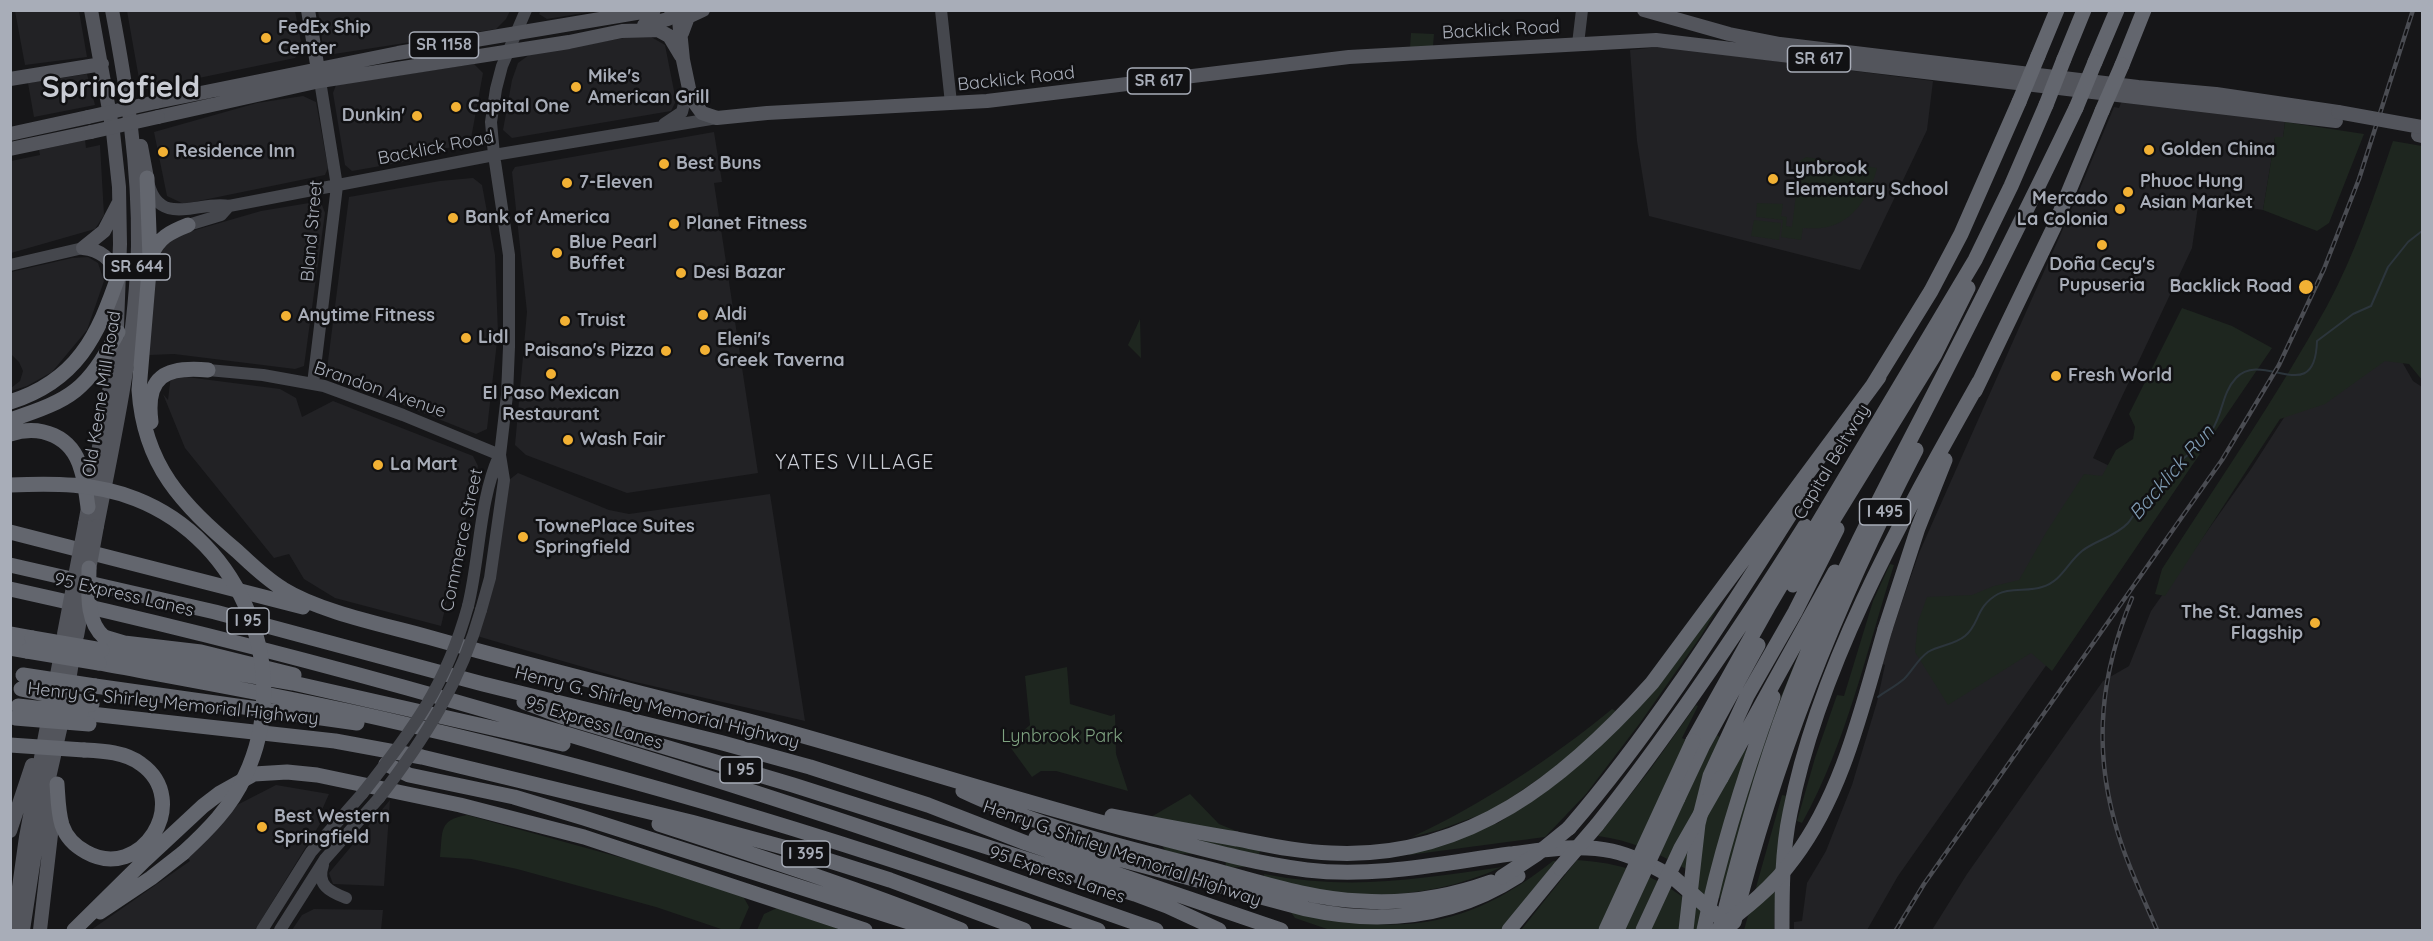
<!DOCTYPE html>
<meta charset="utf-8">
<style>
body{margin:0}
#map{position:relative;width:2433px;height:941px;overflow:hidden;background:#161618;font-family:Quicksand,sans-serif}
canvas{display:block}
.frame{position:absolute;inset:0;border:12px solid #a8adb8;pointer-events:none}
</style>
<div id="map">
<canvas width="2433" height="941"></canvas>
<div class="frame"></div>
</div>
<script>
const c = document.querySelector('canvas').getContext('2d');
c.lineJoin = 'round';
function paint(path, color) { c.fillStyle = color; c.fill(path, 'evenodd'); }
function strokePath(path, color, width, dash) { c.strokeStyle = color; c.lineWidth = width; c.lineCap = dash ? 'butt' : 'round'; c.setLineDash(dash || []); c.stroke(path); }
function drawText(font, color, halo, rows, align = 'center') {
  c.font = font + ' Quicksand,sans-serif'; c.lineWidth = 5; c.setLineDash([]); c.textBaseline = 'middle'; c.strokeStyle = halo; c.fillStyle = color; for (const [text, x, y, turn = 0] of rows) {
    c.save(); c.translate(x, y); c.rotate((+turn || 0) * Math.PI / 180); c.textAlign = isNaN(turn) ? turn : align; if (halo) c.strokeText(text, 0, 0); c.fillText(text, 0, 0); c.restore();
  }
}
paint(new Path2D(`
 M 541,10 L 596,10 L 596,11 L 547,19 L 539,14 Z
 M 15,11 L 79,11 L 87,57 L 25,65 Z
 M 127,11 L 295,11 L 302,47 L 295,58 L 141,90 Z
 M 318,11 L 318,10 L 510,11 L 506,19 L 496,29 L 334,54 L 323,47 Z
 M 646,34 L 665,45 L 676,101 L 671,111 L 512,138 L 503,130 L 512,80 L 518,63 L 529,55 Z
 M 1649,48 L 1673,48 L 1933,81 L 1927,130 L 1860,270 L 1649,216 L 1637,141 L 1630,50 Z
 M 474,64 L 483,73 L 470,144 L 414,154 L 415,160 L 352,171 L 345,165 L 333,93 L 336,85 Z
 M 87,74 L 95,105 L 34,117 L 28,83 Z
 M 2124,95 L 2285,122 L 2283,138 L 2275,138 L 2263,210 L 2199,199 L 2192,248 L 2093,458 L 2170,495 L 2140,532 L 1898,876 L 1867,930 L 1794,930 L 1794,922 L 1802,921 L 1807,883 L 1826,851 L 1852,785 L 1877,702 L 1885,665 L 1881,663 L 1919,553 L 2066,222 L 2114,107 L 2119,108 Z
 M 303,96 L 316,102 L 328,168 L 325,175 L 184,204 L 167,196 L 154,132 L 257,103 Z
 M 714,132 L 722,182 L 714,183 L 758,473 L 627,493 L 526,455 L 515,445 L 527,312 L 512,172 L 515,167 Z
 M 85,140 L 86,148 L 100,145 L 104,215 L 95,229 L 11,253 L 11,161 L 40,155 L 39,150 Z
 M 473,178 L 482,185 L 495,255 L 498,333 L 487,429 L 476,434 L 333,377 L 327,369 L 349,197 L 440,181 Z
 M 315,202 L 322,205 L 325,213 L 304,366 L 295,369 L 174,354 L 149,355 L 155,260 L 163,244 L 185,233 L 261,211 Z
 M 88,257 L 98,263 L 104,281 L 87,330 L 52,372 L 27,386 L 11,391 L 11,388 L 20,381 L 23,371 L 19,362 L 11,354 L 11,272 L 72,258 Z
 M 2397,353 L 2413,381 L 2422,387 L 2422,923 L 2420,930 L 1932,930 L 1967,874 L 2103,681 L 2129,666 L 2151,611 L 2251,469 L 2285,416 Z
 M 171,375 L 280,389 L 296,398 L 302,417 L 333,401 L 473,456 L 478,466 L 441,626 L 335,598 L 304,579 L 289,554 L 274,558 L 185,448 L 163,394 L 168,400 Z
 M 518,473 L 609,510 L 629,514 L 770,494 L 805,721 L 631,681 L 477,636 L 509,480 Z
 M 276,785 L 329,794 L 321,812 L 323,819 L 255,930 L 91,930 L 190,861 L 180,846 L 239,804 Z
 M 390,800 L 384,886 L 333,884 L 329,873 Z
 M 314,909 L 383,910 L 381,930 L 292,930 L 302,915 Z`), '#222225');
paint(new Path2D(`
 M 1411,33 L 1434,34 L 1433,46 L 1410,48 Z
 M 2285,122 L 2364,134 L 2329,223 L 2317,231 L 2263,210 L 2275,137 L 2283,137 Z
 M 2393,141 L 2422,146 L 2422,380 L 2409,364 L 2385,361 L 2325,404 L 2280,419 L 2165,596 L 2155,594 L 2162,569 C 2218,482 2277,397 2327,306 C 2355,254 2374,197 2393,141 Z
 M 1806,157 L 1877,168 C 1871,193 1854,222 1827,227 C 1819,229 1811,228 1803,228 L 1801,240 L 1781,237 L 1783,220 L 1756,217 L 1757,203 L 1783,204 L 1781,216 L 1787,217 L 1786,226 L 1792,227 L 1800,161 Z
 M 1754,220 L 1781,223 L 1779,240 L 1751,236 Z
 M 2182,308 L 2232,326 L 2272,348 L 2052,671 L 2031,653 L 1948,705 L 1915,652 L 1918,622 L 1927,597 L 1972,595 L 1994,586 L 2019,580 L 2047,531 L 2084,474 L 2102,476 L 2116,450 L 2133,439 L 2135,427 L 2129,414 Z
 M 1140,319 L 1141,358 L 1128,345 Z
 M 1890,564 L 1894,565 C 1866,652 1847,742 1802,823 L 1797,821 L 1815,758 L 1837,695 L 1844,696 L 1873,601 Z
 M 1727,592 L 1701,636 L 1640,723 L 1586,794 L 1545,837 L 1409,855 L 1409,852 L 1498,823 L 1538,797 L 1595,752 Z
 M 1806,637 L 1723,899 L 1717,897 C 1738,808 1769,721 1806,637 Z
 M 1067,667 L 1070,704 L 1111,716 L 1115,714 L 1116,754 L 1128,791 L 1056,771 L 1041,771 L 1032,777 L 1008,744 L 1030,725 L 1025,676 Z
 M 1696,705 L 1698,706 L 1682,738 L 1709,750 L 1717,735 L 1720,737 L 1707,768 L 1686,869 C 1658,853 1630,840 1598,836 L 1649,771 Z
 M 1612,709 L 1616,711 L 1569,758 L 1493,810 L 1439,830 L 1412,837 C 1481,805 1554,757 1612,709 Z
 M 1744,749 L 1748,751 L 1699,930 L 1691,930 L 1706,809 Z
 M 1190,794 L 1219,824 L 1263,842 L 1255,866 L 1226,868 L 1225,855 L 1167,853 L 1146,820 Z
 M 1782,795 L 1787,796 L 1776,868 L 1774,930 L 1744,930 Z
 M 467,815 L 673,872 L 743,896 L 749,907 L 739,930 L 724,930 L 656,907 L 517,869 L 471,859 L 440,857 C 443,831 438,820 467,815 Z
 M 1577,860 C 1621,863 1647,872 1683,897 L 1680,930 L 1521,930 Z
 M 1553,861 L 1556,861 L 1501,930 L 1330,930 L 1295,918 L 1290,911 C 1398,935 1463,932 1553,861 Z
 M 1502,867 C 1449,891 1394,899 1336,893 C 1312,891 1287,883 1264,877 L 1264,874 C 1351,891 1417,879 1502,867 Z
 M 777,908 L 843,930 L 757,930 L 764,914 Z`), '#1e261f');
strokePath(new Path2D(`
 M 1878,697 C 1886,691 1896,686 1904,679 C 1912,671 1918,659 1928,652 C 1940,645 1954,645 1965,636 C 1980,624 1975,607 1998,594 C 2010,587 2029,592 2042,587 C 2062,581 2067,563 2082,551 C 2096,540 2115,537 2128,523 C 2131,520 2133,515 2136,512 C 2140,508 2145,505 2149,500 C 2155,493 2156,483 2163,477 C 2178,460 2200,449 2212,430 C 2223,413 2222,393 2236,378 C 2263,349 2315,409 2317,341 L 2353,314 L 2371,306 L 2388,267 L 2408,242 L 2422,231`), '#2c353c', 2);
strokePath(new Path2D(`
 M 941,10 L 951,103
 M 1578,44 L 1582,10
 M 664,124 L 682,112 L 688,88
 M 149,185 C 161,228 200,200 229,206 L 494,155 L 717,118
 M 188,225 L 221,215 L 229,206
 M 10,265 L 83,248
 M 208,370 L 263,375 L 324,386 L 403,415 L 500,455
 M 313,384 L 337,186 L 320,81
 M 468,606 C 480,557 479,501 499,456
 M 481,610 L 490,578 L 504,480 L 500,455 L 507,395 L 509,347 L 509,255 L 494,155 L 491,122 L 496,89 L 502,66 L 526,10
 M 323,865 C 316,885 330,892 346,898
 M 262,930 L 311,852 L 362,794
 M 280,930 L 325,859 L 379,798`), '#45474d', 12);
strokePath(new Path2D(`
 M 308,10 L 319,76
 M 678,10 L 683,60 L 691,98 L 702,113 L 717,118 L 767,113 L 987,101 L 1349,57 L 1656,40 L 2336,121
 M 1644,10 L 1729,34 L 1780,44 L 2138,87 L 2216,94 L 2338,112
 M 644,25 L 668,19 L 676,10
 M 682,33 L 688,17 L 703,10
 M 10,79 L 102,64
 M 156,102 L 398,53 L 654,10
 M 158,117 L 320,81 L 569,42 L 622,31 L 658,30 L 669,36 L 681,56
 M 10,134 L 88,117
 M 2418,135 L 2422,136
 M 141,146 L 147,178
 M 10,149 L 91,132
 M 83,248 L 104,231 L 118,204
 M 83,248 C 102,250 109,259 119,274
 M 85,524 L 116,353 L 120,244 L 119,187 L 113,132 L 91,10
 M 97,526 C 115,434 136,340 138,246 C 139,166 127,89 112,10
 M 54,691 L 62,648
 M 67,693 L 74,650
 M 10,831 L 32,765
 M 13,930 L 26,837 L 50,710
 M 23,930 L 41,813 L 64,712
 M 40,930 L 55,800`), '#53555c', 14);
strokePath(new Path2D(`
 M 2038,56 L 2057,10
 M 2064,59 L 2084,10
 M 2095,62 L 2117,10
 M 2122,65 L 2144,10
 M 147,178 L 150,259 L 139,390 C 144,466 182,504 237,551 C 251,564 266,579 283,589 C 320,612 385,625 428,637 C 534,667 642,693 749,721 C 880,756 1009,799 1141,833 C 1196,847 1252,863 1307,870 C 1375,878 1443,863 1510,854 C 1543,850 1579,844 1612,851 C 1634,856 1655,867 1674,878
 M 151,256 C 158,238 170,232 188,225
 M 1873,385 L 1931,291 L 1961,234 L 2019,102
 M 1975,391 L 2054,227 L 2102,111
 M 10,402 C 77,381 98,336 119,274
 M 10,420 C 73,399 86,391 118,332
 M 151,422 C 145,376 166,366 208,370
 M 10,434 C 41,424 72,436 81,469 C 85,481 86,494 88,507
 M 10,532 L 303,607
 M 10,565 L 215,612 L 483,684 L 719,742 L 810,767 L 928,805 L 1026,843 L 1281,930
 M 1793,585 L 1935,354 L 1968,288
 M 10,589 C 282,649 551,725 815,812 C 930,849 1043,891 1156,930
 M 1885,629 L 1918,528 L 1945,460
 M 10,634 L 32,638
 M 104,637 L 124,643 L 201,652 L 294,675
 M 10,648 L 27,651
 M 102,650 L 293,683 L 563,744
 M 99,663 C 201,682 304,700 405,724 C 640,777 871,850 1098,930
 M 95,686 L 357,723
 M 524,702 L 561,716 L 793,785 L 1135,894 L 1167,906 L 1219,930
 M 91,714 L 335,741 L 422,757 L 691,822 L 805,853 L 890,880 L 1024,930
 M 1693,741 L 1768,607 L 1975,260 L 2011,186 L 2046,105
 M 386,764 L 409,775 L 514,797 L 584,818 L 934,930
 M 1721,778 L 1835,572
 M 57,784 C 58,797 58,812 62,825 C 66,837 75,846 86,852 C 141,883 193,801 141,764 C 125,752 103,751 84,750
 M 963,791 C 1041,828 1127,848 1210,869 C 1260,882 1310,899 1361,901 C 1405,904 1449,897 1491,882
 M 1678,798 L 1702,747 L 1758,645
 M 1112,816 C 1153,824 1195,832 1237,839 C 1268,845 1299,852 1331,853 C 1468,860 1566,779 1652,683 L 1879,377
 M 659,824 C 761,857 862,890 961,930
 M 1597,825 C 1673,729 1740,629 1805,526
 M 1569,828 C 1659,724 1730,608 1804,493
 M 1036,837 L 1306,909 C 1380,925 1453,918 1518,876
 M 100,912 L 151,878 L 183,853
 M 1734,922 C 1775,758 1838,600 1916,450
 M 74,930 L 145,860 L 203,806 L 220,793 L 254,774 L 287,772 L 317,775 L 460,805 L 584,837 L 865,930
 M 1509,930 L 1560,868
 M 1686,930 L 1698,824 L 1710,776 L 1747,696 L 1795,612 L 1837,529
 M 1704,930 C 1720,851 1745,774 1773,697
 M 1720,930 C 1740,852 1761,772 1790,696 C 1828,598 1876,505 1924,413 C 1976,312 2027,210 2076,108
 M 1782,930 C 1782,892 1782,851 1790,813 C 1819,663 1905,514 1979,382`), '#63666e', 15);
const rail = new Path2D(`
 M 2132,598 C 2101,673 2093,745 2115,823 C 2125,860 2142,895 2157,930
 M 1896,930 L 1924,884 L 2222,460 L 2279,365 L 2324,269 L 2359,179 L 2413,10`);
strokePath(rail, '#4a4c52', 4.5);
strokePath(rail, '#111113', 2, [7]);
strokePath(new Path2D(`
 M 362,794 C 412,731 446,686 468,606
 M 379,798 C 424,740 461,682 481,610`), '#45474d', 12);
strokePath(new Path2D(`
 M 2338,112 L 2421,127
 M 88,117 L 156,102
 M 91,132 L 158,117
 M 64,634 L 85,524
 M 77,636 L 97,526`), '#53555c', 14);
strokePath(new Path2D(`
 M 2019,102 L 2038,56
 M 2046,105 L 2064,59
 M 2076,108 L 2095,62
 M 2102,111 L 2122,65
 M 10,485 C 52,483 97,483 136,499 C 243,541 294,672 245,776 C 231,807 208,830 183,853
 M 89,568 C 89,590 85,621 104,637
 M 32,638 L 102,650
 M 27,651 L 99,663
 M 23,675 L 95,686
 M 21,689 L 92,704
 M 18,706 L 81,713
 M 15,718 L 89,724
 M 10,745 L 84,750
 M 1560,868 L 1597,825
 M 1502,877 L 1537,854 L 1569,828
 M 1674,878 L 1721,919 L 1729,930
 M 1606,930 L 1693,741
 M 1617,930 L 1678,798
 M 1643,930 L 1681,848 L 1721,778
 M 1717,930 C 1745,909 1773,887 1794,858 C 1843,793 1862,707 1885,629`), '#63666e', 15);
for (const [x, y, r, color] of [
 [266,38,6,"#f2b134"],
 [576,87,6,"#f2b134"],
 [456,107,6,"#f2b134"],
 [417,116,6,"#f2b134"],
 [2149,150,6,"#f2b134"],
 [163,152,6,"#f2b134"],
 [664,164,6,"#f2b134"],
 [1773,179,6,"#f2b134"],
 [567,183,6,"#f2b134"],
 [2128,192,6,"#f2b134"],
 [2120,209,6,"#f2b134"],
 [453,218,6,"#f2b134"],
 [674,224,6,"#f2b134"],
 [2102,245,6,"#f2b134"],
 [557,253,6,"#f2b134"],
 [681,273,6,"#f2b134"],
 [2306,287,8,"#f2b134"],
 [703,315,6,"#f2b134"],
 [286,316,6,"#f2b134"],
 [565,321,6,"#f2b134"],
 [466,338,6,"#f2b134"],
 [705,350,6,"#f2b134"],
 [666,351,6,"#f2b134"],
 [551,374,6,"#f2b134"],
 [2056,376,6,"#f2b134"],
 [568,440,6,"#f2b134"],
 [378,465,6,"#f2b134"],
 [523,537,6,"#f2b134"],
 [2315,623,6,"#f2b134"],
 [262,827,6,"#f2b134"]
]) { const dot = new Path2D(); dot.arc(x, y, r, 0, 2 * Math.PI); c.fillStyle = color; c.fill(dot); strokePath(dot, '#111113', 2); }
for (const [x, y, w] of [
 [444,45,69],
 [1819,59,63],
 [1159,81,63],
 [137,267,66],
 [1885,512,51],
 [248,621,42],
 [741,770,42],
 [806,854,48]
]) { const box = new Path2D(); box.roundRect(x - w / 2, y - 13, w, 26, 4.5); c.fillStyle = '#111113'; c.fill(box); strokePath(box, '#a8adb8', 1.5); }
drawText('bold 16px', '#a8adb8', null, [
 ["SR 1158",444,45],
 ["SR 617",1819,59],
 ["SR 617",1159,81],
 ["SR 644",137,267],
 ["I 495",1885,512],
 ["I 95",248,621],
 ["I 95",741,770],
 ["I 395",806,854]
]);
drawText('bold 18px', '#a8adb8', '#111113', [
 ["FedEx Ship",278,28],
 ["Center",278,49],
 ["Mike's",588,77],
 ["American Grill",588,98],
 ["Capital One",468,107],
 ["Dunkin'",405,116,"right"],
 ["Golden China",2161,150],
 ["Residence Inn",175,152],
 ["Best Buns",676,164],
 ["Lynbrook",1785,169],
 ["Elementary School",1785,190],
 ["Phuoc Hung",2140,182],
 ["Asian Market",2140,203],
 ["7-Eleven",579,183],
 ["Mercado",2108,199,"right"],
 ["La Colonia",2108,220,"right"],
 ["Bank of America",465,218],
 ["Planet Fitness",686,224],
 ["Blue Pearl",569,243],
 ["Buffet",569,264],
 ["Doña Cecy's",2102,265,"center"],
 ["Pupuseria",2102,286,"center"],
 ["Desi Bazar",693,273],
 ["Backlick Road",2292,287,"right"],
 ["Aldi",715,315],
 ["Anytime Fitness",298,316],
 ["Truist",577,321],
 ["Lidl",478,338],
 ["Eleni's",717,340],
 ["Greek Taverna",717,361],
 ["Paisano's Pizza",654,351,"right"],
 ["Fresh World",2068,376],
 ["El Paso Mexican",551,394,"center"],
 ["Restaurant",551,415,"center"],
 ["Wash Fair",580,440],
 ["La Mart",390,465],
 ["TownePlace Suites",535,527],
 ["Springfield",535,548],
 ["The St. James",2303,613,"right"],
 ["Flagship",2303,634,"right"],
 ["Best Western",274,817],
 ["Springfield",274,838]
], 'left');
drawText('18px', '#a8adb8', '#111113', [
 ["Backlick Road",1501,30,-3],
 ["Backlick Road",1016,79,-6],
 ["Backlick Road",436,148,-11],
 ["Bland Street",312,231,-85],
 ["Brandon Avenue",380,390,19],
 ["Old Keene Mill Road",102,394,-81],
 ["Capital Beltway",1832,462,-59],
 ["Commerce Street",462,540,-78],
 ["95 Express Lanes",124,595,13],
 ["Henry G. Shirley Memorial Highway",173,704,6],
 ["Henry G. Shirley Memorial Highway",657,708,14],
 ["95 Express Lanes",594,723,17],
 ["Henry G. Shirley Memorial Highway",1122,854,19],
 ["95 Express Lanes",1057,875,19]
]);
drawText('18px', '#7fa381', '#111113', [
 ["Lynbrook Park",1062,737]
]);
c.letterSpacing = '1.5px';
drawText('20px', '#c9ccd4', '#111113', [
 ["YATES VILLAGE",855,463]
]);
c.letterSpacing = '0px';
drawText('italic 20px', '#7f9bb3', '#111113', [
 ["Backlick Run",2172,473,-49]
]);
drawText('bold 30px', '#c9ccd4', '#111113', [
 ["Springfield",121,88]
]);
</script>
